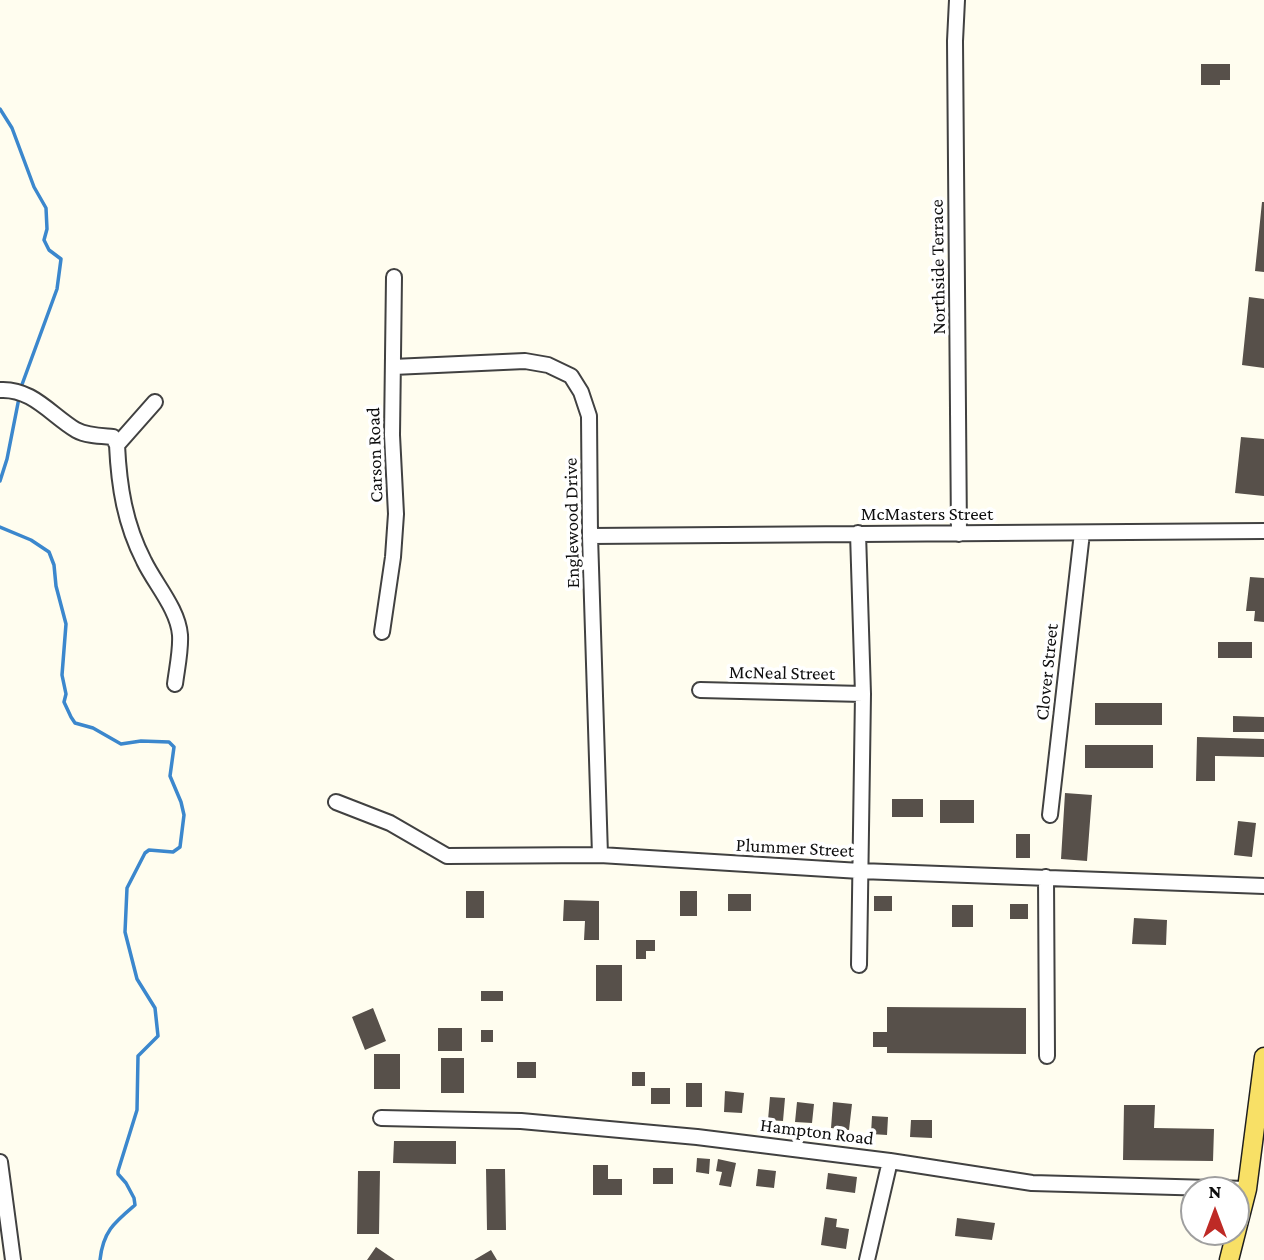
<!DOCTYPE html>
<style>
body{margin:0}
#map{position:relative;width:1264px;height:1260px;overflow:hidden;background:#fffdef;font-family:"Crimson Pro",serif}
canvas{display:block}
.north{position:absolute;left:1180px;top:1176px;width:70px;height:70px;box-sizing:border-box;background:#fff;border:2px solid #9f9f9f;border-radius:50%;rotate:0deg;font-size:19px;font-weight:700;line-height:28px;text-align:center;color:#0e0e0e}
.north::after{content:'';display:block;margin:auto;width:24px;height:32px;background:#be2a26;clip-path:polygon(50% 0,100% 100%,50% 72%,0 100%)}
</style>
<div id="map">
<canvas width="1264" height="1260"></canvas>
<div class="north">N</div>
</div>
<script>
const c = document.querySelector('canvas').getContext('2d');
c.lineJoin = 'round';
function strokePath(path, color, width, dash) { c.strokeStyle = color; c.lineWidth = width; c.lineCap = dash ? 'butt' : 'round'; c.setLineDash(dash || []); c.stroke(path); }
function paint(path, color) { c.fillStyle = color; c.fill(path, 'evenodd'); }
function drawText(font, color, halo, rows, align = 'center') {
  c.font = font + ' "Crimson Pro",serif'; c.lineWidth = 7; c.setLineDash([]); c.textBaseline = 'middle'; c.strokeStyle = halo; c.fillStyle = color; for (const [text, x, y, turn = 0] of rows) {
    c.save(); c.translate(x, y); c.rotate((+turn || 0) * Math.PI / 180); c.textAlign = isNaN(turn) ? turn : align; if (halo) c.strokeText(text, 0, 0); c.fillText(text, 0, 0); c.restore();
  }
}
strokePath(new Path2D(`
 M 0,109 L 12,128 L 34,187 L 46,208 L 47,229 L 44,240 L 49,250 L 61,259 L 57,289 L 20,390
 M 0,481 L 7,459 L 19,398
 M 0,527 L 31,540 L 49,552 L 54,565 L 56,586 L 66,624 L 62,675 L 66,694 L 64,702 L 71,717 L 75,723 L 93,728 L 121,744 L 141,741 L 169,742 L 174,747 L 170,776 L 181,802 L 184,815 L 180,847 L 173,852 L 149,850 L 145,853 L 127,888 L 125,932 L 137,979 L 155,1008 L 158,1036 L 138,1056 L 137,1110 L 118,1171 L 118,1174 L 126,1183 L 134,1198 L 135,1205 C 115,1222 103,1231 100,1260`), '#3b87cd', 3.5);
paint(new Path2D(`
 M 1201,64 L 1230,64 L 1230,80 L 1220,80 L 1220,85 L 1201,85 Z
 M 1262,202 L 1264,202 L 1264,272 L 1255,271 Z
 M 1249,297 L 1264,299 L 1264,368 L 1242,365 Z
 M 1241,437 L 1264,439 L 1264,496 L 1235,493 Z
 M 1250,577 L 1264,578 L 1264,622 L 1254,621 L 1255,611 L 1246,611 Z
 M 1218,642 L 1252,642 L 1252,658 L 1218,658 Z
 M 1095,703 L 1162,703 L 1162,725 L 1095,725 Z
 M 1233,716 L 1264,717 L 1264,732 L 1233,732 Z
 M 1197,737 L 1264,739 L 1264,757 L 1215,756 L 1215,781 L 1196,781 Z
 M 1085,745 L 1153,745 L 1153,768 L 1085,768 Z
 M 1065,793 L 1092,795 L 1087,861 L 1061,859 Z
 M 892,799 L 923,799 L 923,817 L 892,817 Z
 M 940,800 L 974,800 L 974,823 L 940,823 Z
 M 1238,821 L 1256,823 L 1252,857 L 1234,855 Z
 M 1016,834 L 1030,834 L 1030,858 L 1016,858 Z
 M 466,891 L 484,891 L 484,918 L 466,918 Z
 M 680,891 L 697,891 L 697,916 L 680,916 Z
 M 728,894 L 751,894 L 751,911 L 728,911 Z
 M 874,896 L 892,896 L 892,911 L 874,911 Z
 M 564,900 L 599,901 L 599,940 L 584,940 L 585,921 L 563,921 Z
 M 1010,904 L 1028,904 L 1028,919 L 1010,919 Z
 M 952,905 L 973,905 L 973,927 L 952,927 Z
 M 1134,918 L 1167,920 L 1166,945 L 1132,944 Z
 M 636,940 L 655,940 L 655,951 L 646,951 L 646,959 L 636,959 Z
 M 596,965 L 622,965 L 622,1001 L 596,1001 Z
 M 481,991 L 503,991 L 503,1001 L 481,1001 Z
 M 887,1007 L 1026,1008 L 1026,1054 L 887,1053 L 887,1047 L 873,1047 L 873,1032 L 887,1032 Z
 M 373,1008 L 386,1041 L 365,1050 L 352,1017 Z
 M 438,1028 L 462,1028 L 462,1051 L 438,1051 Z
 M 481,1030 L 493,1030 L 493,1042 L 481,1042 Z
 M 374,1054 L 400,1054 L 400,1089 L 374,1089 Z
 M 441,1058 L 464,1058 L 464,1093 L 441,1093 Z
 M 517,1062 L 536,1062 L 536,1078 L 517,1078 Z
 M 632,1072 L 645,1072 L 645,1086 L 632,1086 Z
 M 686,1083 L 702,1083 L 702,1107 L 686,1107 Z
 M 651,1088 L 670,1088 L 670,1104 L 651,1104 Z
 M 725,1091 L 744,1093 L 742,1113 L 724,1112 Z
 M 770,1097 L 785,1098 L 783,1121 L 768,1120 Z
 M 797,1102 L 814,1104 L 812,1123 L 795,1122 Z
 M 833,1102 L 852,1104 L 849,1130 L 831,1128 Z
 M 1124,1105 L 1155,1105 L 1154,1128 L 1214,1129 L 1213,1161 L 1123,1160 Z
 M 872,1116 L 888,1117 L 887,1135 L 871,1134 Z
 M 911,1120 L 932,1120 L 932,1138 L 910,1137 Z
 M 394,1141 L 456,1141 L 456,1164 L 393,1163 Z
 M 697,1158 L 710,1159 L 709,1174 L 696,1172 Z
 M 718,1159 L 736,1163 L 731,1187 L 719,1185 L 722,1172 L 716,1171 Z
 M 593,1165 L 608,1165 L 608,1179 L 622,1179 L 622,1195 L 593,1195 Z
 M 653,1168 L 673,1168 L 673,1184 L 653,1184 Z
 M 486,1169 L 505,1169 L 506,1230 L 487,1230 Z
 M 758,1169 L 776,1171 L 774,1188 L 756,1186 Z
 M 358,1171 L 380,1171 L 379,1234 L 357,1234 Z
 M 828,1173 L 857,1177 L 855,1193 L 826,1189 Z
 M 825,1217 L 837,1219 L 836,1227 L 849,1229 L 846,1249 L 821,1245 Z
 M 957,1218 L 995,1223 L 992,1240 L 955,1236 Z
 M 376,1247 L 395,1260 L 367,1260 Z
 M 491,1250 L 497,1260 L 474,1260 Z`), '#57504a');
const minor = new Path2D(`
 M 957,0 L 955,41 L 959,534
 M 393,367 L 525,361 L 548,365 L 571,376 L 581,392 L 589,416 L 590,536 L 600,855
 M 0,390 C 32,388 51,415 76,430 C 87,436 101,436 113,437 L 117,445 C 119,487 125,524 144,561 C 155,584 178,609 180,635 C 181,650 177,668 175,684
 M 117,445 L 155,402
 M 858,533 L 863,694 L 859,965
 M 590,536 L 1264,531
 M 382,632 L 393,557 L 396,514 L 392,435 L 394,277
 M 700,690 L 863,694
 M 336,802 L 390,823 L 447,856 L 600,855 L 860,871 L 1264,886
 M 1050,815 L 1082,533
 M 1046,877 L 1047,1056
 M 381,1118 L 521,1121 L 697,1137 L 890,1161 L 1032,1183 L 1247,1189
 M 0,1162 L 13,1260
 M 867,1260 L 890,1161`);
const major = new Path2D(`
 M 1229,1260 L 1247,1189 L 1264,1057`);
strokePath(minor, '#414141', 18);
strokePath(major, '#1f1f1f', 21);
strokePath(minor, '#fff', 14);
strokePath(major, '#f8e066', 18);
drawText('19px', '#0e0e0e', '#fff', [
 ["Northside Terrace",938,267,-91],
 ["Carson Road",375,455,-92],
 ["McMasters Street",927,514],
 ["Englewood Drive",572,523,-91],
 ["Clover Street",1047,672,-84],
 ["McNeal Street",782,673,1],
 ["Plummer Street",795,848,3],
 ["Hampton Road",817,1132,7]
]);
</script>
